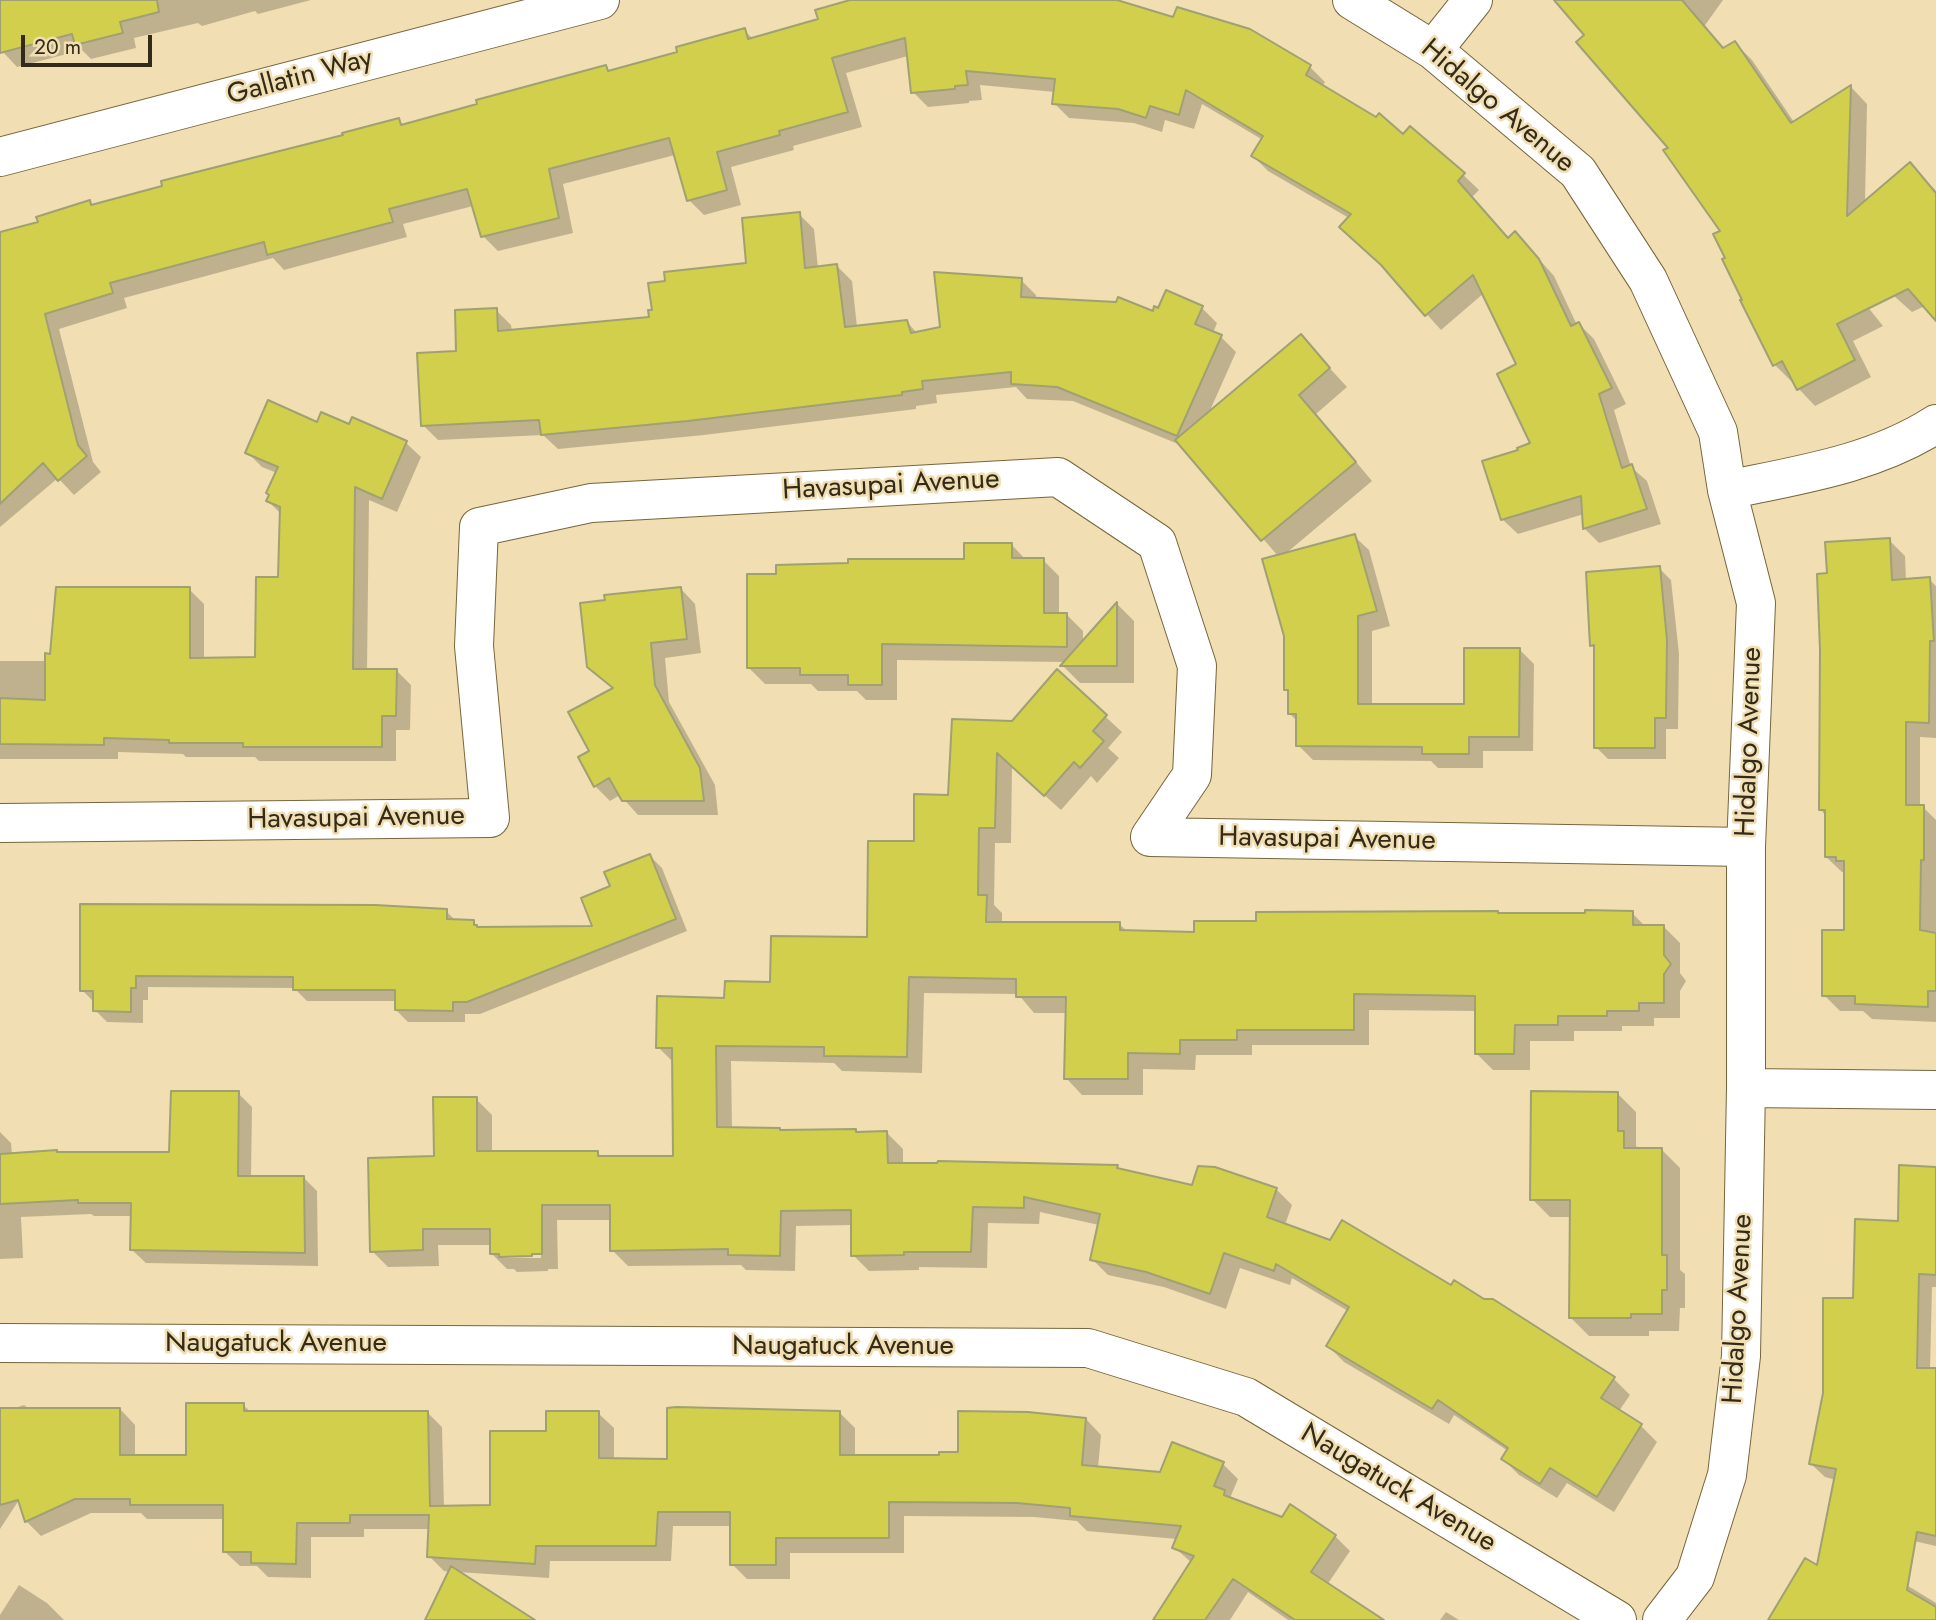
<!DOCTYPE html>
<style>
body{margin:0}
#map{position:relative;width:1936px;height:1620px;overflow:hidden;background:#f1deb2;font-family:Jost,sans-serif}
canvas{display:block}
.scale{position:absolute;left:21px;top:35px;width:131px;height:32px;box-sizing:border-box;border:4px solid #322b19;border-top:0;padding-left:9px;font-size:21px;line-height:24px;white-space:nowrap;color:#322b19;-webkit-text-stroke:5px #f1deb2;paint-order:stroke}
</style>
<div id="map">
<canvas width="1936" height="1620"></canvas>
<div class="scale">20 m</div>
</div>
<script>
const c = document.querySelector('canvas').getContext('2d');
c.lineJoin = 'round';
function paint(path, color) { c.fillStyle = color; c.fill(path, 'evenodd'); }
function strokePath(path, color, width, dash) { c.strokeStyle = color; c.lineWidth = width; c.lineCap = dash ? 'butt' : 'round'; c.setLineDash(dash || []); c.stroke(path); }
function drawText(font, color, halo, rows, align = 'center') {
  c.font = font + ' Jost,sans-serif'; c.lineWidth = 5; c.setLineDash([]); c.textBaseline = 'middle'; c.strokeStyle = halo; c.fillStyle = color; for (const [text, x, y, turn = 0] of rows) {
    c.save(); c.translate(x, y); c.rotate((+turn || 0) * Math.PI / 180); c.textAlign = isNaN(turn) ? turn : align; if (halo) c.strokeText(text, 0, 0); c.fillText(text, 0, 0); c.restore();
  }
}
paint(new Path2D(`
 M 0,0 L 311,0 L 258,14 L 255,11 L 202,26 L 198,23 L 134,38 L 136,48 L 91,59 L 82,50 L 17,67 L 3,52 L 0,43 Z
 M 857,0 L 1110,0 L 1310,67 L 1325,82 L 1322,87 L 1403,137 L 1432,145 L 1479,190 L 1472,197 L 1509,239 L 1530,249 L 1554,276 L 1577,325 L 1579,324 L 1594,339 L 1626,404 L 1614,410 L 1631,467 L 1647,481 L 1661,524 L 1599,543 L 1584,528 L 1584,514 L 1518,534 L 1502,519 L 1520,452 L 1532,445 L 1518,365 L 1484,293 L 1441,330 L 1388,271 L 1349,218 L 1268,171 L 1253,156 L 1263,140 L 1202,104 L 1194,129 L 1165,120 L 1162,132 L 1134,123 L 1069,118 L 1054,103 L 1055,92 L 980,85 L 982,100 L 969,101 L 969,103 L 928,107 L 913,92 L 908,56 L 846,73 L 862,127 L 793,146 L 794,150 L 731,167 L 741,205 L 704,215 L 689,200 L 675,155 L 563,184 L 573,233 L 498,251 L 483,236 L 473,206 L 403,224 L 407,237 L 284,270 L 273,258 L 124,298 L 127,308 L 59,329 L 93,462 L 101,472 L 74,495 L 58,478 L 0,527 L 0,234 L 40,224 L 89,202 L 93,206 L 398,120 L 405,126 L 605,67 L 610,72 L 679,53 L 744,30 L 753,39 L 820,20 Z
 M 1582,0 L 1723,0 L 1653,98 L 1735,43 L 1752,60 L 1794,122 L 1851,87 L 1867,104 L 1865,203 L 1910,164 L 1936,191 L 1936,318 L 1925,306 L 1912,312 L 1885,288 L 1867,306 L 1883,326 L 1853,341 L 1871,377 L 1815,406 L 1798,388 L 1794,381 L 1792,382 L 1775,365 L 1722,232 L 1670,148 L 1587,35 Z
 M 799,214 L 814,229 L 818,268 L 837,266 L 852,281 L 857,327 L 906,321 L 918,334 L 942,329 L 1021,280 L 1036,295 L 1036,299 L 1154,314 L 1159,310 L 1167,292 L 1202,308 L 1217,323 L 1213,333 L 1221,337 L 1236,352 L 1208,415 L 1301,337 L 1347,387 L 1316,414 L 1372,481 L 1284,555 L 1354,536 L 1369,550 L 1390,626 L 1372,631 L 1372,705 L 1466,705 L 1519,649 L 1534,664 L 1533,751 L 1483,751 L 1483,768 L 1438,768 L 1431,761 L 1313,760 L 1298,745 L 1298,722 L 1290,714 L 1290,693 L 1286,689 L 1286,636 L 1278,556 L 1183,446 L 1073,401 L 1027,399 L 1016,387 L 936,395 L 937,403 L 916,406 L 916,409 L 704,435 L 558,449 L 543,435 L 438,440 L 423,425 L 458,353 L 496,310 L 511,325 L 512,331 L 651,319 L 748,265 Z
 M 318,424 L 350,427 L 406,443 L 421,457 L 397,512 L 369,500 L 367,670 L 396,670 L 411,685 L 410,730 L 396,730 L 396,761 L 259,761 L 255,757 L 186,757 L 183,754 L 118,752 L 118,759 L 0,759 L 0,661 L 47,661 L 51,655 L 189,589 L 204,604 L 204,659 L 257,658 L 280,579 L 281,514 L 268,501 L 277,473 L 262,467 L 247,452 Z
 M 1889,540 L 1905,556 L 1906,580 L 1929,579 L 1936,586 L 1936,738 L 1920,737 L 1920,807 L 1923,807 L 1936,820 L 1936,1022 L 1872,1019 L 1863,1011 L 1840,1011 L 1824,995 L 1846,932 L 1846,872 L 1842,872 L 1826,857 L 1826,816 L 1820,809 L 1828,575 Z
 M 1012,545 L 1026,560 L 1043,560 L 1059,576 L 1059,615 L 1067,615 L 1083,631 L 1083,643 L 1117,604 L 1134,621 L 1134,683 L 1080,683 L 1063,666 L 1066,662 L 897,660 L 897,700 L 866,700 L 857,691 L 818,691 L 811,684 L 765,684 L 748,667 L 966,561 Z
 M 1659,568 L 1671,580 L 1679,654 L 1678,729 L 1666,729 L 1666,759 L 1608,759 L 1596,747 L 1596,648 L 1592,645 Z
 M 681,589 L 695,604 L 701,653 L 665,658 L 669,702 L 715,785 L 718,815 L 638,815 L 620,795 L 610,801 L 595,786 L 591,751 L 614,689 L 589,666 Z
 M 1057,672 L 1122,732 L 1108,748 L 1119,758 L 1097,783 L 1091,776 L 1061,810 L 1012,766 L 1011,843 L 995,843 L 994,905 L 1002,913 L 1002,924 L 1119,924 L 1128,932 L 1196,934 L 1499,915 L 1632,913 L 1646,927 L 1664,927 L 1680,943 L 1680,973 L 1686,981 L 1680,991 L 1680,1018 L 1654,1018 L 1654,1026 L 1622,1026 L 1622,1031 L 1574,1031 L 1574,1041 L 1530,1041 L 1530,1070 L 1493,1070 L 1477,1054 L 1477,1011 L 1369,1010 L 1369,1045 L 1252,1045 L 1252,1055 L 1196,1055 L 1195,1070 L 1143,1069 L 1143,1095 L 1082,1095 L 1066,1078 L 1067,1013 L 1034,1013 L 1018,994 L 924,993 L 922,1073 L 842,1071 L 834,1063 L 731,1061 L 732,1129 L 887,1133 L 903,1149 L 903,1165 L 1117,1166 L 1122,1171 L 1193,1187 L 1276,1189 L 1292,1205 L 1285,1225 L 1452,1287 L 1614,1379 L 1630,1395 L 1619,1411 L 1641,1426 L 1657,1442 L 1614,1512 L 1567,1483 L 1557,1498 L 1519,1475 L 1503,1459 L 1508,1451 L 1454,1415 L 1449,1424 L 1344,1362 L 1328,1346 L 1348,1311 L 1292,1278 L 1290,1285 L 1240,1268 L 1226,1309 L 1164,1287 L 1108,1275 L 1092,1259 L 1099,1225 L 1040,1212 L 1039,1224 L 988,1223 L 987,1268 L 919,1267 L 919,1270 L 869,1271 L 853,1255 L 853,1225 L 796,1226 L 795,1271 L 746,1270 L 741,1265 L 628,1266 L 612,1250 L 611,1220 L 557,1220 L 558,1269 L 548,1269 L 548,1271 L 517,1272 L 514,1269 L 507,1269 L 491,1253 L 491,1245 L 438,1245 L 439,1266 L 388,1267 L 372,1251 L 476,1099 L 492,1115 L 492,1153 L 598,1153 L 603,1158 L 675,1158 L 674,1063 L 658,1047 L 726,999 L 772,984 L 868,939 L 916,842 L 949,797 ZM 541,1254 L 541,1258 L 505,1258 L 505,1255 Z
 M 650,856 L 662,868 L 687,931 L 480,1014 L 465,1014 L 465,1022 L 408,1022 L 396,1010 L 397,1001 L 307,1001 L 294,988 L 148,987 L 148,1000 L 143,1000 L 143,1023 L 107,1022 L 95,1010 L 94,1002 L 82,990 L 82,905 L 446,911 L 456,921 L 473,921 L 480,929 L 595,927 L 612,887 Z
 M 238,1093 L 252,1107 L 251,1177 L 303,1177 L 317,1191 L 318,1266 L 146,1263 L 132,1250 L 132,1216 L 94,1216 L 91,1214 L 21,1217 L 23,1258 L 0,1259 L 0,1132 L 11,1143 L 12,1155 L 171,1154 Z
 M 1618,1094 L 1636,1112 L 1636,1146 L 1640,1150 L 1662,1150 L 1680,1168 L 1680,1270 L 1685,1274 L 1685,1308 L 1680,1308 L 1679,1331 L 1649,1331 L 1649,1336 L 1589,1336 L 1571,1318 L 1572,1217 L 1550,1217 L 1532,1199 Z
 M 1936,1168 L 1936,1287 L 1932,1287 L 1930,1370 L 1936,1370 L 1936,1546 L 1843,1525 L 1836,1480 L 1825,1477 L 1811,1464 L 1854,1300 L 1899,1222 Z
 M 24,1405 L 29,1409 L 120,1409 L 135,1425 L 135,1457 L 188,1457 L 243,1405 L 251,1412 L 427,1412 L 442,1427 L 444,1507 L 491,1507 L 548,1433 L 598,1413 L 614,1428 L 614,1460 L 669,1460 L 840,1413 L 855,1428 L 855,1457 L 941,1457 L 960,1454 L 1086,1419 L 1101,1435 L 1098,1468 L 1161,1474 L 1223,1464 L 1238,1479 L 1230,1498 L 1233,1500 L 1335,1536 L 1350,1551 L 1327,1585 L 1366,1620 L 1288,1620 L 1248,1592 L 1230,1620 L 1155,1620 L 1192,1563 L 1174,1547 L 1177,1539 L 1087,1531 L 1077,1521 L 1034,1517 L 904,1516 L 904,1553 L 790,1553 L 790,1579 L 747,1579 L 732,1564 L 732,1526 L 673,1526 L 671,1561 L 550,1561 L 549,1578 L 457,1572 L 532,1620 L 427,1620 L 450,1572 L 444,1571 L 429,1556 L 430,1529 L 364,1529 L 364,1537 L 311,1537 L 311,1578 L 268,1577 L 257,1566 L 240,1566 L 224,1551 L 224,1519 L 147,1519 L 141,1513 L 91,1513 L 41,1536 L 26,1521 L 19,1500 L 0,1529 L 0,1413 Z
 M 1825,1535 L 1936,1603 L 1936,1620 L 1770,1620 L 1818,1568 Z
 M 19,1585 L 47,1603 L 64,1620 L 0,1620 L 0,1615 Z
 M 1446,1612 L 1459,1620 L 1440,1620 Z`), '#0003');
const building = new Path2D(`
 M 0,0 L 157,0 L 159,12 L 120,22 L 123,33 L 75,45 L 72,34 L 0,53 Z
 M 850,0 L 1117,0 L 1173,17 L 1177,7 L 1250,29 L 1311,65 L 1306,75 L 1376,117 L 1379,113 L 1403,134 L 1410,126 L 1465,173 L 1458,181 L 1508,238 L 1515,231 L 1539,259 L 1571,326 L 1579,322 L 1612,388 L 1599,394 L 1622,468 L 1632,464 L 1647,509 L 1583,529 L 1581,496 L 1501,520 L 1482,461 L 1518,450 L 1517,448 L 1530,443 L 1497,374 L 1516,364 L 1473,275 L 1425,316 L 1381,265 L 1339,227 L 1351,214 L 1251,156 L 1263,136 L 1186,90 L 1179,115 L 1150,106 L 1146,118 L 1118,109 L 1052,104 L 1055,79 L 966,71 L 968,85 L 955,86 L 955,89 L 911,93 L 905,38 L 832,58 L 848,112 L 779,131 L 780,135 L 717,152 L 727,190 L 687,201 L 669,138 L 549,169 L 559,218 L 481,237 L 467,189 L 389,209 L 393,222 L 267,255 L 264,242 L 110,283 L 113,293 L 45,314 L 78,445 L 87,456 L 58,481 L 43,463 L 0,504 L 0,232 L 38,222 L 36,217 L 90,200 L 91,205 L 162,186 L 161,181 L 343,135 L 342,133 L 399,118 L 401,125 L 477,104 L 476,100 L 606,65 L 608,71 L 677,52 L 676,47 L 745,28 L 748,39 L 818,19 L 815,10 Z
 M 1554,0 L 1682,0 L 1723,48 L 1735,41 L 1791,123 L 1851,85 L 1847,216 L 1910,162 L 1936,193 L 1936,321 L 1908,289 L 1837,324 L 1855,360 L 1797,390 L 1782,361 L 1773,366 L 1740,300 L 1742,300 L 1722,259 L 1725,258 L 1713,234 L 1720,231 L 1663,150 L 1668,148 L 1576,42 L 1584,35 Z
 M 800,212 L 805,268 L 837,264 L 845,327 L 907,320 L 911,333 L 940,327 L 934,272 L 1022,278 L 1021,297 L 1116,302 L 1118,297 L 1153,311 L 1154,306 L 1158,308 L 1166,290 L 1203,306 L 1195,324 L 1222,335 L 1177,436 L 1057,387 L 1011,384 L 1011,372 L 922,381 L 923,389 L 902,392 L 902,395 L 688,421 L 541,435 L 539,420 L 421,426 L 417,353 L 456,351 L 455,310 L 497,308 L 498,331 L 649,317 L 648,310 L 652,310 L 648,283 L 665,281 L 664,272 L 746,263 L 742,218 Z
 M 1301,334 L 1330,368 L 1299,395 L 1356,462 L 1261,541 L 1175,440 Z
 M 268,400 L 317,422 L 321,412 L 349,424 L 352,417 L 407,441 L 382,499 L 355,487 L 353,669 L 397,669 L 396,716 L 382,716 L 382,747 L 243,747 L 243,743 L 169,743 L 169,740 L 104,738 L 104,745 L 0,744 L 0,698 L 45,700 L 45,653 L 50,654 L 56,587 L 190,587 L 190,658 L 255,657 L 256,577 L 278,577 L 280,507 L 266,501 L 269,495 L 266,493 L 278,467 L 245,453 Z
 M 1355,534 L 1377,611 L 1358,616 L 1358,704 L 1464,704 L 1464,648 L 1520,648 L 1519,737 L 1469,737 L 1469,754 L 1422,754 L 1422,747 L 1296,746 L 1296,714 L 1288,714 L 1288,690 L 1284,690 L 1284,636 L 1262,559 Z
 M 1890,538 L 1892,580 L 1930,577 L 1934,641 L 1930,641 L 1929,723 L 1906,722 L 1906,805 L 1924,805 L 1924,860 L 1921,860 L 1920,930 L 1936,933 L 1936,991 L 1928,991 L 1928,1007 L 1855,1004 L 1855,996 L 1822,996 L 1822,930 L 1844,930 L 1844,861 L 1836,861 L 1836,857 L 1825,857 L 1825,810 L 1819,810 L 1820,650 L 1817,574 L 1827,573 L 1825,542 Z
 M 964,543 L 1012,543 L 1012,558 L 1044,558 L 1044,613 L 1067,613 L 1067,647 L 882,644 L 882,685 L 848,685 L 848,675 L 800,675 L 800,668 L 747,668 L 747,574 L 776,574 L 776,565 L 848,563 L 848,559 L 964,559 Z
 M 1660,566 L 1667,640 L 1666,718 L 1655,718 L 1655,748 L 1594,748 L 1594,645 L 1590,646 L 1586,572 Z
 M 681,587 L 687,639 L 651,643 L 655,685 L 700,768 L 704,801 L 622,801 L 609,778 L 594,787 L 578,757 L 589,751 L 568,712 L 613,688 L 587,667 L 580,603 L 605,600 L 604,595 Z
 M 1117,602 L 1117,666 L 1060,666 Z
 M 1057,669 L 1107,715 L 1093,731 L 1104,741 L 1080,768 L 1074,762 L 1044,796 L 997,753 L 995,828 L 979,828 L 978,895 L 987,895 L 986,922 L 1120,922 L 1120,930 L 1194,932 L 1194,921 L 1256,921 L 1256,912 L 1498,911 L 1498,913 L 1585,913 L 1585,910 L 1633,911 L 1633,925 L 1664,925 L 1664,955 L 1671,964 L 1664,974 L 1664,1003 L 1639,1003 L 1639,1011 L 1607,1011 L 1607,1016 L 1558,1016 L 1558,1025 L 1515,1025 L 1514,1054 L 1475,1054 L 1475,996 L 1354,994 L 1354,1030 L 1237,1030 L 1237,1040 L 1180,1040 L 1180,1054 L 1128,1053 L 1128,1079 L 1064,1079 L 1066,997 L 1016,997 L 1016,979 L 909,977 L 907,1057 L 824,1056 L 824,1047 L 716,1046 L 717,1127 L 780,1128 L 780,1130 L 856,1129 L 856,1132 L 887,1131 L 888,1163 L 937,1163 L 938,1161 L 1118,1165 L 1117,1168 L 1192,1185 L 1198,1166 L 1215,1167 L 1277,1188 L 1267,1217 L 1330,1240 L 1342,1220 L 1451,1285 L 1454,1280 L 1484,1299 L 1493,1299 L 1615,1377 L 1601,1398 L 1642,1424 L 1597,1497 L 1550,1468 L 1540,1484 L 1501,1459 L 1508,1448 L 1438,1400 L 1432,1409 L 1326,1346 L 1349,1307 L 1276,1264 L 1274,1271 L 1224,1253 L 1210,1294 L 1146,1272 L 1090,1260 L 1100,1214 L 1024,1197 L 1024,1208 L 973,1207 L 971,1252 L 904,1252 L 904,1255 L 851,1256 L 851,1210 L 781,1211 L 780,1256 L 728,1255 L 728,1249 L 610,1251 L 610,1205 L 542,1205 L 542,1254 L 532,1254 L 532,1256 L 499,1257 L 499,1254 L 490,1254 L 490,1229 L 423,1229 L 423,1250 L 370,1252 L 368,1158 L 434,1156 L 433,1097 L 477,1097 L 477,1151 L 598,1151 L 598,1156 L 673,1156 L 672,1048 L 656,1048 L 657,996 L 724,998 L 725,981 L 770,982 L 771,936 L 867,937 L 868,841 L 914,841 L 914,794 L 948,795 L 952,719 L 1012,721 Z
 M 650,854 L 676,919 L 467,1002 L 453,1002 L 453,1011 L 395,1010 L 395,990 L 293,990 L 293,977 L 136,976 L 136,988 L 131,988 L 131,1012 L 93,1011 L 93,991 L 80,991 L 80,904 L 375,905 L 447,909 L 447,919 L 474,920 L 474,925 L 477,925 L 477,927 L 592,926 L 581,898 L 610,886 L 604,872 Z
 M 171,1091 L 239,1091 L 238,1176 L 304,1176 L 305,1253 L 130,1250 L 131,1203 L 78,1203 L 78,1200 L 0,1204 L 0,1154 L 57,1150 L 57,1152 L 169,1152 Z
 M 1531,1091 L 1618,1092 L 1618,1131 L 1624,1131 L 1624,1148 L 1662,1148 L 1662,1255 L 1667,1255 L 1667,1290 L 1662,1290 L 1662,1314 L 1631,1314 L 1631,1318 L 1569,1318 L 1570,1200 L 1530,1200 Z
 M 1899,1165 L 1936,1167 L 1936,1275 L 1919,1274 L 1917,1368 L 1936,1368 L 1936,1536 L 1917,1532 L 1907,1590 L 1936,1607 L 1936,1620 L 1768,1620 L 1805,1558 L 1817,1565 L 1836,1469 L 1809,1464 L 1823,1393 L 1823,1298 L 1853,1298 L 1855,1219 L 1898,1221 Z
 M 186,1403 L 244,1403 L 244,1411 L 428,1411 L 430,1506 L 490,1505 L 490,1431 L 546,1431 L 546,1411 L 599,1411 L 599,1458 L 667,1459 L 667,1408 L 676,1407 L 840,1411 L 840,1455 L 939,1455 L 939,1452 L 958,1452 L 958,1411 L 1028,1412 L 1086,1418 L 1082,1465 L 1160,1472 L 1172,1442 L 1224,1462 L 1214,1486 L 1225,1490 L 1224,1495 L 1282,1517 L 1290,1504 L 1336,1535 L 1311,1572 L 1384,1620 L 1295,1620 L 1233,1579 L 1205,1620 L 1153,1620 L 1194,1556 L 1172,1548 L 1181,1526 L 1070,1516 L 1070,1508 L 1017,1503 L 889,1502 L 889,1538 L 776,1538 L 776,1565 L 730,1565 L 730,1512 L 658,1512 L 656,1546 L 536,1546 L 535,1564 L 427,1557 L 429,1515 L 350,1515 L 350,1523 L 297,1523 L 296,1564 L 251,1563 L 251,1552 L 223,1552 L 223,1505 L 130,1505 L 130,1499 L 75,1499 L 25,1522 L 18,1500 L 0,1505 L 0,1408 L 120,1408 L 120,1455 L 186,1455 Z
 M 451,1566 L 535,1620 L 425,1620 Z`);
paint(building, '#d2cf4d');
strokePath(building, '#a0a074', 2);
const street = new Path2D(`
 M 1352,0 L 1433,50 L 1578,172 L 1648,280 L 1718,432 L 1727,490 L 1756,603 L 1746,847 L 1746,1088 L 1741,1356 L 1727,1475 L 1695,1577 L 1662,1620
 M 1433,50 L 1473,0
 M 0,157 L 600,0
 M 1727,490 C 1799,475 1874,464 1936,424
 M 0,823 L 490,818 L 474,646 L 479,527 L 591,503 L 1058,477 L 1157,543 L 1197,666 L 1192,775 L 1150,837 L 1746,847
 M 1746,1088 L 1936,1090
 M 0,1343 L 1088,1348 L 1246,1397 L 1617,1620`);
strokePath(street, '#76663d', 40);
strokePath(street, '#fff', 38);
drawText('28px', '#322b19', '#f1deb2', [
 ["Gallatin Way",300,78,-15],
 ["Hidalgo Avenue",1497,107,40],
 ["Havasupai Avenue",891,486,-3],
 ["Hidalgo Avenue",1750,742,-88],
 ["Havasupai Avenue",356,819,-1],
 ["Havasupai Avenue",1327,840,1],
 ["Hidalgo Avenue",1739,1309,-87],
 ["Naugatuck Avenue",276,1344],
 ["Naugatuck Avenue",843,1347],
 ["Naugatuck Avenue",1398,1489,31]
]);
</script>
